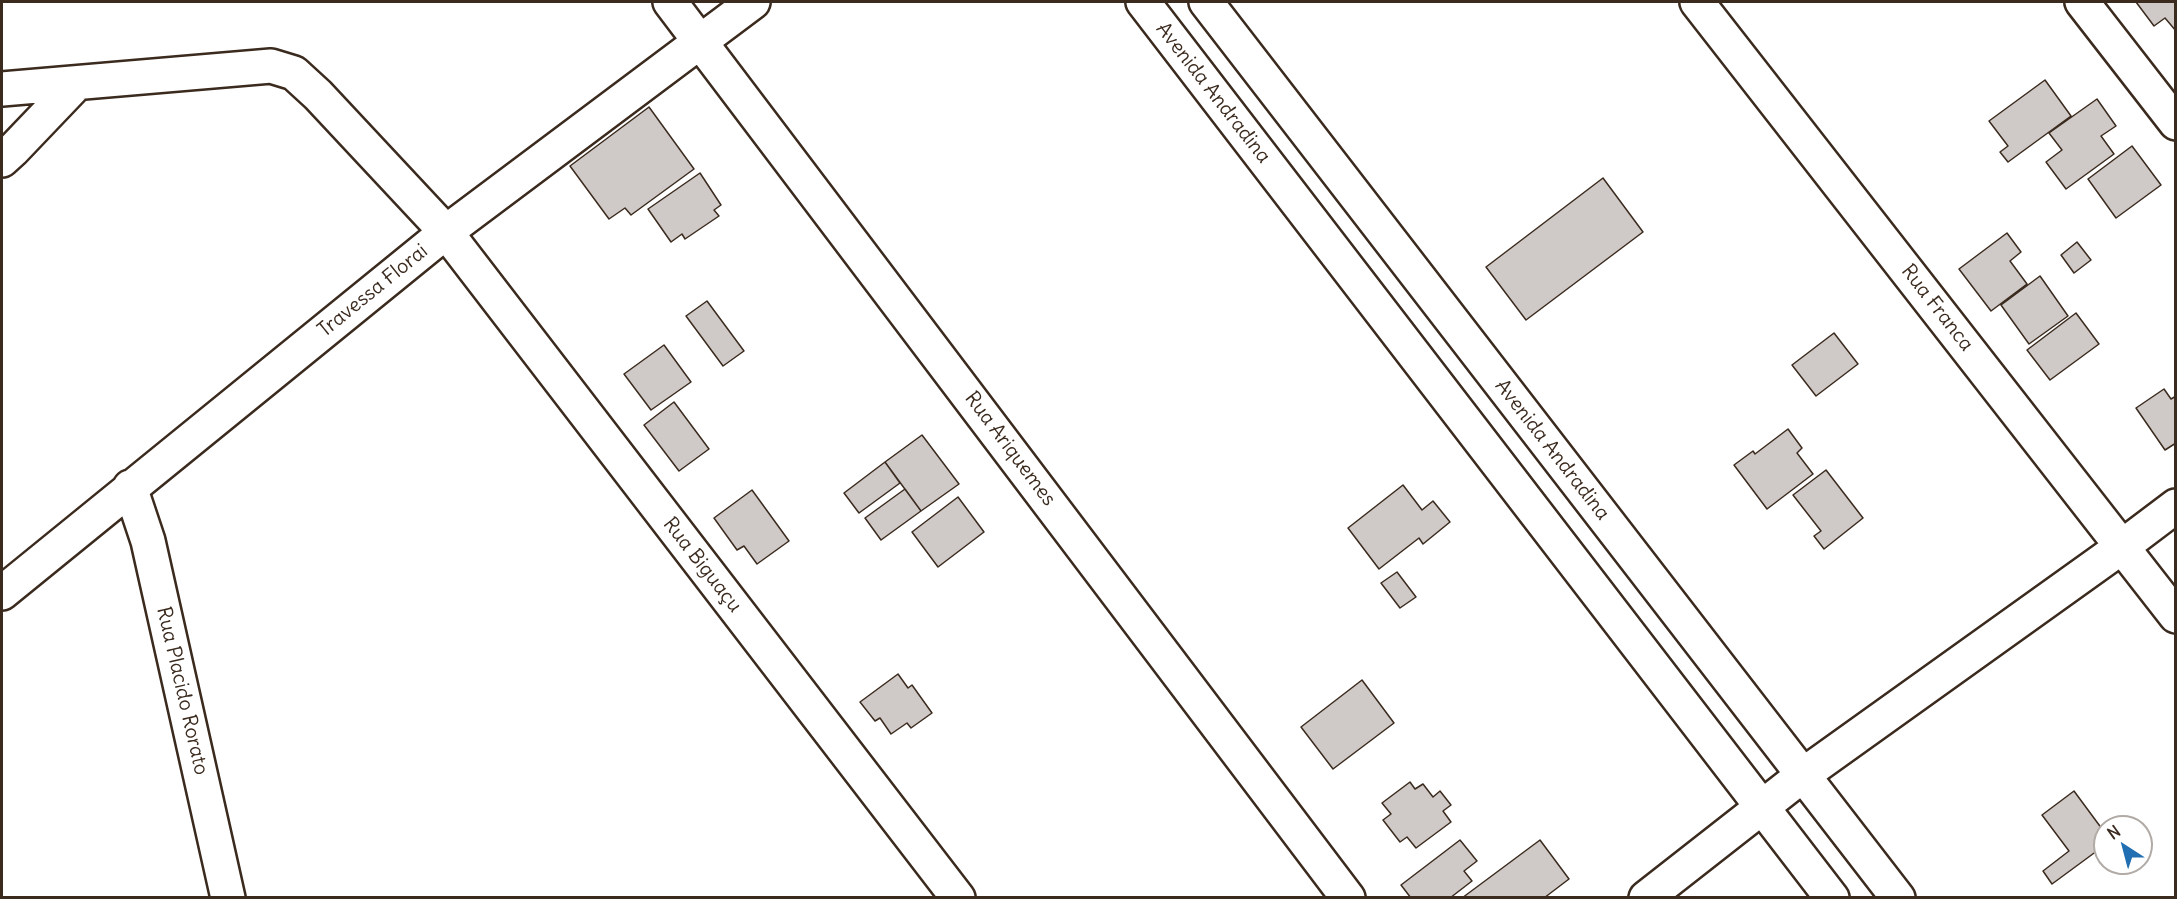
<!DOCTYPE html>
<meta charset="utf-8">
<style>
body{margin:0}
#map{position:relative;width:2177px;height:899px;overflow:hidden;background:#fff;font-family:Delius,sans-serif}
canvas{display:block}
.frame{position:absolute;inset:0;border:3px solid #3b2a1e;pointer-events:none}
.north{position:absolute;left:2093px;top:815px;width:60px;height:60px;box-sizing:border-box;background:#fff;border:2px solid #b1aaa5;border-radius:50%;rotate:324deg;font-size:16px;font-weight:700;line-height:24px;text-align:center;color:#3b2a1e}
.north::after{content:'';display:block;margin:auto;width:21px;height:27px;background:#1f6fb2;clip-path:polygon(50% 0,100% 100%,50% 72%,0 100%)}
</style>
<div id="map">
<canvas width="2177" height="899"></canvas>
<div class="frame"></div>
<div class="north">N</div>
</div>
<script>
const c = document.querySelector('canvas').getContext('2d');
c.lineJoin = 'round';
function paint(path, color) { c.fillStyle = color; c.fill(path, 'evenodd'); }
function strokePath(path, color, width, dash) { c.strokeStyle = color; c.lineWidth = width; c.lineCap = dash ? 'butt' : 'round'; c.setLineDash(dash || []); c.stroke(path); }
function drawText(font, color, halo, rows, align = 'center') {
  c.font = font + ' Delius,sans-serif'; c.lineWidth = 4.5; c.setLineDash([]); c.textBaseline = 'middle'; c.strokeStyle = halo; c.fillStyle = color; for (const [text, x, y, turn = 0] of rows) {
    c.save(); c.translate(x, y); c.rotate((+turn || 0) * Math.PI / 180); c.textAlign = isNaN(turn) ? turn : align; if (halo) c.strokeText(text, 0, 0); c.fillText(text, 0, 0); c.restore();
  }
}
const building = new Path2D(`
 M 2136,2 L 2176,2 L 2176,31 L 2165,18 L 2154,26 Z
 M 2045,80 L 2071,116 L 2008,162 L 2000,152 L 2008,146 L 1989,121 Z
 M 2097,99 L 2116,126 L 2101,136 L 2114,154 L 2066,189 L 2046,162 L 2062,150 L 2049,133 Z
 M 649,107 L 694,169 L 631,215 L 625,208 L 609,219 L 570,166 Z
 M 2132,146 L 2161,185 L 2116,218 L 2088,179 Z
 M 700,173 L 721,205 L 714,210 L 719,216 L 685,239 L 682,234 L 671,242 L 648,209 Z
 M 1603,178 L 1643,232 L 1526,320 L 1486,267 Z
 M 2007,233 L 2021,252 L 2010,261 L 2027,284 L 1991,311 L 1959,269 Z
 M 2077,242 L 2091,260 L 2074,273 L 2061,255 Z
 M 2040,276 L 2068,316 L 2029,344 L 2001,305 Z
 M 707,301 L 744,351 L 723,366 L 686,316 Z
 M 2076,313 L 2099,344 L 2050,380 L 2027,350 Z
 M 1834,333 L 1858,364 L 1816,396 L 1792,365 Z
 M 664,345 L 691,382 L 651,410 L 624,374 Z
 M 2164,389 L 2171,399 L 2176,396 L 2176,443 L 2165,450 L 2136,408 Z
 M 674,402 L 709,449 L 679,471 L 644,425 Z
 M 1788,429 L 1802,448 L 1797,453 L 1813,474 L 1767,509 L 1734,465 L 1753,451 L 1755,454 Z
 M 922,435 L 959,484 L 921,511 L 885,462 Z
 M 885,462 L 900,483 L 859,513 L 844,493 Z
 M 1826,470 L 1863,518 L 1824,549 L 1814,536 L 1821,531 L 1793,495 Z
 M 1403,485 L 1422,510 L 1433,501 L 1450,522 L 1423,544 L 1419,538 L 1379,569 L 1348,528 Z
 M 905,489 L 921,511 L 881,540 L 865,518 Z
 M 752,490 L 789,541 L 757,564 L 744,546 L 737,550 L 714,518 Z
 M 958,497 L 984,532 L 938,567 L 912,532 Z
 M 1397,572 L 1416,597 L 1400,608 L 1381,583 Z
 M 898,674 L 908,688 L 912,685 L 932,713 L 911,728 L 907,723 L 891,734 L 880,718 L 875,721 L 860,702 Z
 M 1362,680 L 1394,723 L 1333,769 L 1301,727 Z
 M 1410,782 L 1415,789 L 1423,784 L 1433,797 L 1440,791 L 1451,805 L 1443,811 L 1451,822 L 1416,848 L 1407,837 L 1400,842 L 1383,820 L 1391,814 L 1382,803 Z
 M 2074,791 L 2105,833 L 2105,845 L 2052,884 L 2043,871 L 2069,851 L 2042,815 Z
 M 1460,840 L 1477,861 L 1464,871 L 1472,881 L 1450,898 L 1411,898 L 1401,885 Z
 M 1540,840 L 1569,879 L 1544,898 L 1462,898 Z`);
paint(building, '#cfcac7');
strokePath(building, '#3b2a1e', 1.5);
const minor = new Path2D(`
 M 670,2 L 1348,898
 M 1697,2 L 2176,616
 M 2082,2 L 2176,123
 M 2,89 L 271,66 L 294,73 L 318,95 L 446,232 L 958,898
 M 2,160 L 13,150 L 77,83
 M 130,487 L 148,541 L 228,898
 M 2,593 L 446,232 L 753,2
 M 1646,898 L 1803,775 L 2123,546 L 2176,506`);
const major = new Path2D(`
 M 1143,2 L 1832,898
 M 1206,2 L 1898,898`);
strokePath(minor, '#3b2a1e', 38);
strokePath(major, '#3b2a1e', 38);
strokePath(minor, '#fff', 33);
strokePath(major, '#fff', 33);
drawText('20px', '#3b2a1e', '#fff', [
 ["Avenida Andradina",1213,93,52],
 ["Travessa Florai",373,291,-39],
 ["Rua Franca",1937,308,52],
 ["Rua Ariquemes",1010,449,53],
 ["Avenida Andradina",1552,450,52],
 ["Rua Biguaçu",702,565,52],
 ["Rua Placido Rorato",182,691,77]
]);
</script>
